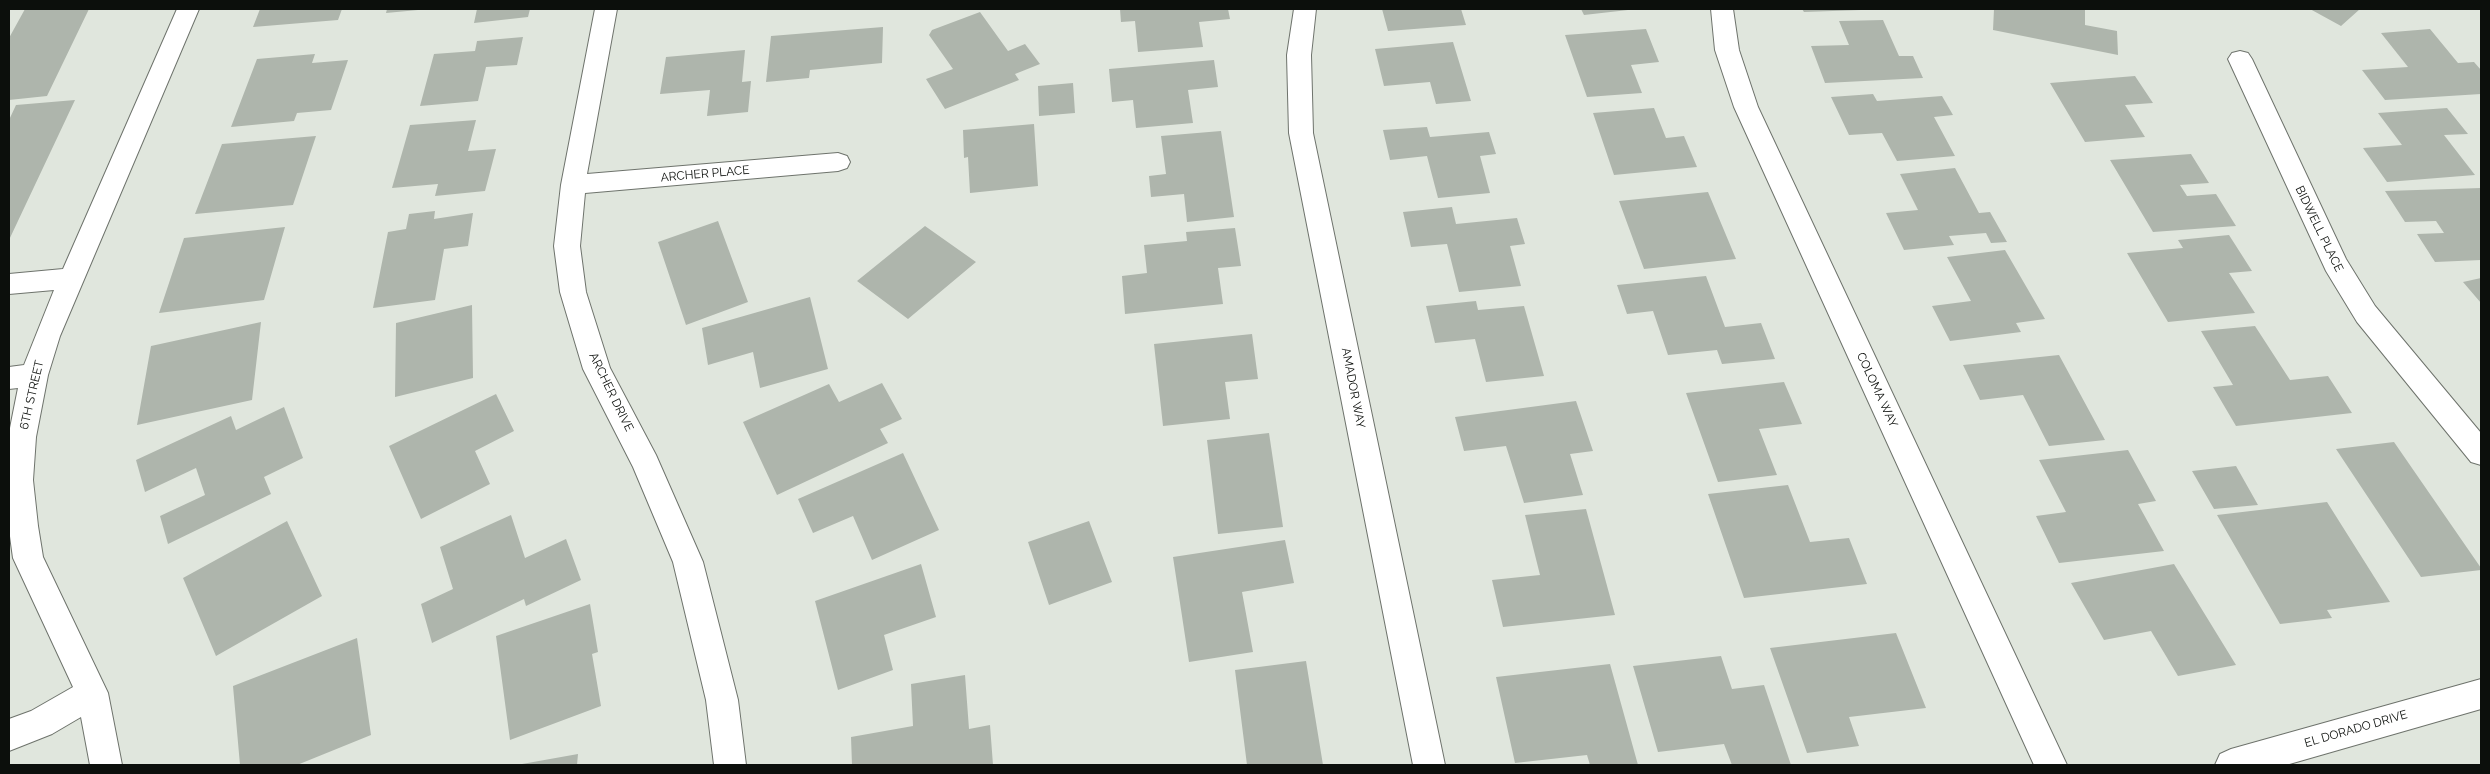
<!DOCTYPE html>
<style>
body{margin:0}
#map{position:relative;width:2490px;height:774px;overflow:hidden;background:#e0e6dd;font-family:Raleway,sans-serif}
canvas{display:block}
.frame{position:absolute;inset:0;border:10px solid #0c0f0c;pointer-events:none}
</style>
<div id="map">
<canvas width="2490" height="774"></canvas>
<div class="frame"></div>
</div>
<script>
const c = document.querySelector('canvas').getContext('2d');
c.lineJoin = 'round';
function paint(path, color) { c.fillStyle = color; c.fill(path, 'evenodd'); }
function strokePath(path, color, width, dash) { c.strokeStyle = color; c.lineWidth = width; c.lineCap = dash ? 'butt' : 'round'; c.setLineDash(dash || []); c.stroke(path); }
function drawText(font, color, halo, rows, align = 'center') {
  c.font = font + ' Raleway,sans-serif'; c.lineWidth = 4; c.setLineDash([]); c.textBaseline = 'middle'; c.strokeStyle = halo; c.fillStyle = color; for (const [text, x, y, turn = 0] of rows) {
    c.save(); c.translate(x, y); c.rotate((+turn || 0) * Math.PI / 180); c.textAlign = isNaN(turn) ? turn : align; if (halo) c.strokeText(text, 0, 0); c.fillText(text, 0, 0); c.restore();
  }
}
paint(new Path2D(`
 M 25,9 L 89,9 L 47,96 L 9,100 L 9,38 Z
 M 260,9 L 342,9 L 338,20 L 253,27 Z
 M 387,9 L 418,9 L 418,10 L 386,13 Z
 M 477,9 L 530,9 L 528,17 L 474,23 Z
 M 1120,9 L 1228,9 L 1230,19 L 1199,22 L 1203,47 L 1138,52 L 1135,21 L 1121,22 Z
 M 1382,9 L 1461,9 L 1466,25 L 1388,31 Z
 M 1581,9 L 1628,9 L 1628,10 L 1584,15 Z
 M 1802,9 L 1861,9 L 1861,10 L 1804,12 Z
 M 1994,9 L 2085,9 L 2085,25 L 2117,31 L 2118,55 L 1993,30 Z
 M 2310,9 L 2360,9 L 2341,26 Z
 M 980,12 L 1008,51 L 1025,44 L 1040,64 L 1015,74 L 1019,80 L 945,109 L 926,79 L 953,69 L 929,35 L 932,30 Z
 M 1883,20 L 1899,56 L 1913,56 L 1923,78 L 1825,83 L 1811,46 L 1849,45 L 1839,21 Z
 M 883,27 L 882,63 L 810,70 L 809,78 L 766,82 L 771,36 Z
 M 1646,29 L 1659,62 L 1631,65 L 1642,93 L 1587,97 L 1565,35 Z
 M 2430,29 L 2458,63 L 2474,62 L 2481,70 L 2481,94 L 2385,100 L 2362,70 L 2408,67 L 2381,33 Z
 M 523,37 L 517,65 L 486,67 L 478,101 L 420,106 L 434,54 L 475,51 L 477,41 Z
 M 1453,42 L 1471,101 L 1436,104 L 1430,82 L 1384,86 L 1375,49 Z
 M 745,50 L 742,82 L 751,81 L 748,112 L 707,116 L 710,90 L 660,94 L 666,57 Z
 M 315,54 L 312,63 L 348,60 L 331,110 L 297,113 L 294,121 L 231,127 L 257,59 Z
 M 1214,60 L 1218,87 L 1188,90 L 1193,123 L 1136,128 L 1133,100 L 1112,102 L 1109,69 Z
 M 2135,76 L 2153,103 L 2125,105 L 2145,137 L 2085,142 L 2050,83 Z
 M 1073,83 L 1075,113 L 1039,116 L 1038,86 Z
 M 1873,94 L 1877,101 L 1942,96 L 1953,115 L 1934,117 L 1955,156 L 1897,161 L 1882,133 L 1849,135 L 1831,97 Z
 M 75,100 L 9,240 L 9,120 L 16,105 Z
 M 1654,108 L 1666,138 L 1684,136 L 1697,167 L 1614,175 L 1593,113 Z
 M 2447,108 L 2468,134 L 2444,135 L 2475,175 L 2387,182 L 2363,148 L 2402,145 L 2378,113 Z
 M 476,120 L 468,151 L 496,149 L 485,191 L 435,196 L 438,184 L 392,188 L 410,125 Z
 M 1034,124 L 1038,186 L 970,193 L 968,157 L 964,158 L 963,130 Z
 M 1427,127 L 1430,137 L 1489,132 L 1496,154 L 1480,156 L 1490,193 L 1438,198 L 1427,156 L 1390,160 L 1383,130 Z
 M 1221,131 L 1234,217 L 1187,222 L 1184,194 L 1151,197 L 1149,176 L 1166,174 L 1161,136 Z
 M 316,136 L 293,205 L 195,214 L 222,144 Z
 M 2191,154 L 2209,183 L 2180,185 L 2187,196 L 2216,194 L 2236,226 L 2153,232 L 2110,160 Z
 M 1955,168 L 1979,213 L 1990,212 L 2007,242 L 1991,243 L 1986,233 L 1949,236 L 1954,245 L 1904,250 L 1886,213 L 1918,210 L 1900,174 Z
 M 2481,188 L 2481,260 L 2435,262 L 2417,234 L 2444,233 L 2436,221 L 2405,222 L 2385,191 Z
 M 1708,192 L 1736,259 L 1644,269 L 1619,201 Z
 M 1452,207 L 1456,224 L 1517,218 L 1525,244 L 1510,246 L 1521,286 L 1459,292 L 1447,244 L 1411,247 L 1403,212 Z
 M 435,211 L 434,219 L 473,213 L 468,246 L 444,249 L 435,300 L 373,308 L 388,232 L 406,229 L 409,214 Z
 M 718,221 L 748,302 L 686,325 L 658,242 Z
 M 925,226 L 976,262 L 908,319 L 857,281 Z
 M 285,227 L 264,300 L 159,313 L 184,238 Z
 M 1235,228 L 1241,266 L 1218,268 L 1223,304 L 1125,314 L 1122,276 L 1147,273 L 1144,245 L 1187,241 L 1186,232 Z
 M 2229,235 L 2252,271 L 2229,273 L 2255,313 L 2168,322 L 2127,253 L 2183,248 L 2178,240 Z
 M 2005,250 L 2045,319 L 2016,323 L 2021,332 L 1950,341 L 1932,306 L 1971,301 L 1947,257 Z
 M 1706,276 L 1725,327 L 1761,323 L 1775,359 L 1722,364 L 1717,350 L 1668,355 L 1653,311 L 1627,314 L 1617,285 Z
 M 2481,278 L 2481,303 L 2463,282 Z
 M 810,297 L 828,369 L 760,388 L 753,352 L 708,365 L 702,328 Z
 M 1476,301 L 1478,310 L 1524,306 L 1544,376 L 1486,382 L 1475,339 L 1435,343 L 1426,306 Z
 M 472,305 L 473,378 L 395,397 L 396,323 Z
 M 261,322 L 252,400 L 137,425 L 151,346 Z
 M 2255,326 L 2290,380 L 2328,376 L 2352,413 L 2236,426 L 2213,387 L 2233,385 L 2201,331 Z
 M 1252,334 L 1258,379 L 1225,382 L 1230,419 L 1163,426 L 1154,344 Z
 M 2059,355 L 2105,440 L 2049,446 L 2023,395 L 1980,400 L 1963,365 Z
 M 1784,382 L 1802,424 L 1759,429 L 1777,475 L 1718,482 L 1686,393 Z
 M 882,383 L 902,419 L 880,429 L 888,443 L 777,495 L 743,422 L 829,384 L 839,402 Z
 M 496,394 L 514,431 L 475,451 L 490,484 L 421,519 L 389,446 Z
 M 1576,401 L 1593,451 L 1570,454 L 1583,495 L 1524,503 L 1506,446 L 1464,451 L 1455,417 Z
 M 284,407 L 303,458 L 264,477 L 271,494 L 168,544 L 160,516 L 205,495 L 196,468 L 145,492 L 136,460 L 231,416 L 236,430 Z
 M 1269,433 L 1283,527 L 1218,534 L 1207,440 Z
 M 2394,442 L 2481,568 L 2481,570 L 2421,577 L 2336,449 Z
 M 2128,450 L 2156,501 L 2138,504 L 2164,551 L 2059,563 L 2036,516 L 2066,512 L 2039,460 Z
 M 903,453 L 939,530 L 872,560 L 853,516 L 813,533 L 798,499 Z
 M 2236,466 L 2258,505 L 2214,509 L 2192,471 Z
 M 1788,485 L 1810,542 L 1849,538 L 1867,584 L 1744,598 L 1708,494 Z
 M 2327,502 L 2390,602 L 2327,610 L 2332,618 L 2280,624 L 2217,515 Z
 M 1586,509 L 1615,615 L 1503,627 L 1492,580 L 1540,575 L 1525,515 Z
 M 511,515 L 525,558 L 566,539 L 581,580 L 526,606 L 524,599 L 432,643 L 421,604 L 453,589 L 440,547 Z
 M 287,521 L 322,596 L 216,656 L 183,578 Z
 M 1089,521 L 1112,582 L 1049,605 L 1028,542 Z
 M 1285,540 L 1294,583 L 1242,592 L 1253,652 L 1189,662 L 1173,557 Z
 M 921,564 L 936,617 L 884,635 L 893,670 L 838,690 L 815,601 Z
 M 2174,564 L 2236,665 L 2178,676 L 2151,631 L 2104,640 L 2071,583 Z
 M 590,604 L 598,652 L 592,654 L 601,706 L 510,740 L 496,636 Z
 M 1896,633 L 1926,708 L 1849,717 L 1859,746 L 1807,753 L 1770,648 Z
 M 357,638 L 371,735 L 297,765 L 240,765 L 233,686 Z
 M 1721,656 L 1732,689 L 1764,685 L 1791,765 L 1732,765 L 1724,744 L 1658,752 L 1633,666 Z
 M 1306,661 L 1323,765 L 1247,765 L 1235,670 Z
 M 1610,664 L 1638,765 L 1590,765 L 1587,755 L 1515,763 L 1496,677 Z
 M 965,675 L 969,729 L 990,725 L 993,765 L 852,765 L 851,737 L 913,726 L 911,684 Z
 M 578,754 L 577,765 L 523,765 L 522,764 Z`), '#aeb5ac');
const minor = new Path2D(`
 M 177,9 L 199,9 L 60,336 L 48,375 L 36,437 L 33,480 L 38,526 L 43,557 L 108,693 L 122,765 L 90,765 L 81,717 L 52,734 L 9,751 L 9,719 L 31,711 L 73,687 L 13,558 L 9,529 L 9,433 L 18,388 L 9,389 L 9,367 L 24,365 L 54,290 L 9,294 L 9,274 L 63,269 Z
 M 595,9 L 617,9 L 587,174 L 838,153 L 847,156 L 850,162 L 847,168 L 838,171 L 585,193 L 580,246 L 586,292 L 610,368 L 656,455 L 703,562 L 738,700 L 746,765 L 714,765 L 706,700 L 673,562 L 633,467 L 583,369 L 560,292 L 554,246 L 561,185 Z
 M 1294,9 L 1316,9 L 1311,55 L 1313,133 L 1445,765 L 1413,765 L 1289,133 L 1287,55 Z
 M 1711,9 L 1733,9 L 1739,50 L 1758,107 L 2067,765 L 2034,765 L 1734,107 L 1715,50 Z
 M 2240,51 L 2248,53 L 2252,59 L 2346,259 L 2375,306 L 2481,433 L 2481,465 L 2471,462 L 2357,322 L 2326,271 L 2228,59 L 2232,53 Z
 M 2481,679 L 2481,709 L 2286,765 L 2215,765 L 2220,754 L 2231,749 Z`);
strokePath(minor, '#6e736c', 2);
paint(minor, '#fff');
drawText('12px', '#0c0f0c', '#fff', [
 ["ARCHER PLACE",705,174,-5],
 ["BIDWELL PLACE",2319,229,64],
 ["AMADOR WAY",1353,388,79],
 ["COLOMA WAY",1877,390,65],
 ["ARCHER DRIVE",611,392,64],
 ["6TH STREET",32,395,-77],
 ["EL DORADO DRIVE",2356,729,-16]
]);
</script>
